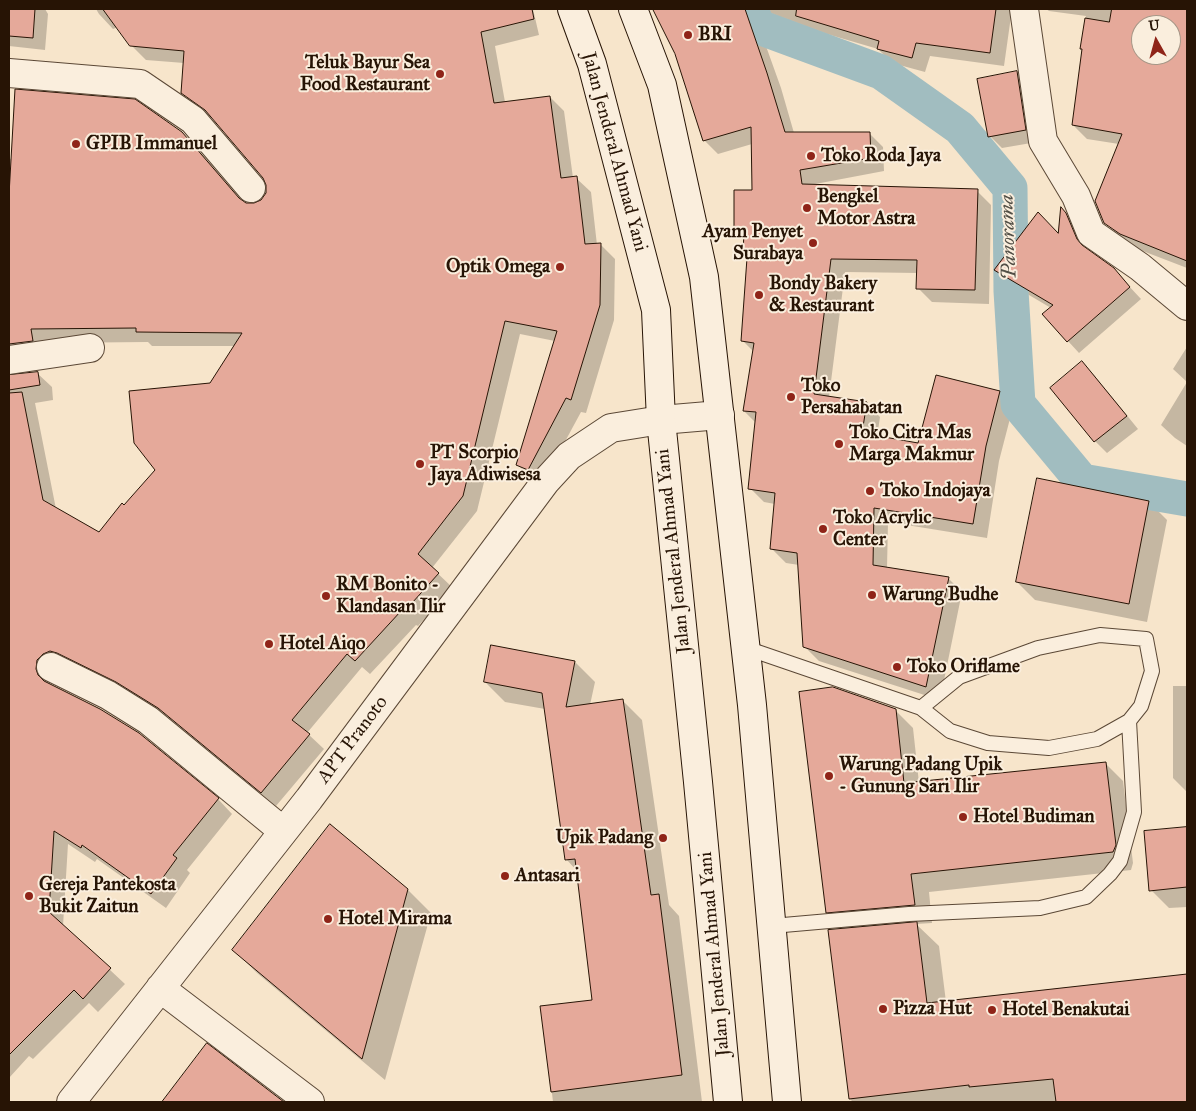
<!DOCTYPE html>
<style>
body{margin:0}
#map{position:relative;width:1196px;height:1111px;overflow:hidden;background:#f7e5cb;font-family:"IM FELL Great Primer",serif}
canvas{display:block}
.frame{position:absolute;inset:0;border:10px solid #271405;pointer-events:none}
.north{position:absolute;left:1131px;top:15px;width:50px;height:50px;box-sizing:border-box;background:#faeedd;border:1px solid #a69787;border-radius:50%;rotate:353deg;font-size:14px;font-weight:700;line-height:20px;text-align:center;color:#271405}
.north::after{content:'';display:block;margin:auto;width:18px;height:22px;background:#8f2418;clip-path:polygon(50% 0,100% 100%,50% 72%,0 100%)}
</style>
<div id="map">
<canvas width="1196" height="1111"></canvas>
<div class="frame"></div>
<div class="north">U</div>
</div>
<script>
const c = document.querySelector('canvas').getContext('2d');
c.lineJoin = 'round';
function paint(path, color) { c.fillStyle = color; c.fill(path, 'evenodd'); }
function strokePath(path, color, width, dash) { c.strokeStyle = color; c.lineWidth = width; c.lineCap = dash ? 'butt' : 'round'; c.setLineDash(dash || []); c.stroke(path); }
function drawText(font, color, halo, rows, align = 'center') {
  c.font = font + ' "IM FELL Great Primer",serif'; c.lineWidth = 4; c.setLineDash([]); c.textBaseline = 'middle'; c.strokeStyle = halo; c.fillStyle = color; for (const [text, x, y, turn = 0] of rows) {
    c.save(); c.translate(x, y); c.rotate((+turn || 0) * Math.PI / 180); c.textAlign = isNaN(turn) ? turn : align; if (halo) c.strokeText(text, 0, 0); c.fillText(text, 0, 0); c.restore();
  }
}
paint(new Path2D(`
 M 9,9 L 45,9 L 48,14 L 45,50 L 9,46 Z
 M 96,9 L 533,9 L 539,35 L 495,46 L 505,102 L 550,97 L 564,111 L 573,178 L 576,178 L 591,192 L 597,245 L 600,244 L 615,259 L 614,320 L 586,413 L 581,412 L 542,484 L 532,479 L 518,465 L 555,341 L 520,334 L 477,511 L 432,568 L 453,588 L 418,626 L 416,625 L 370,674 L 362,667 L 307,733 L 324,749 L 276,806 L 172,721 L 131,695 L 51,674 L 50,685 L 218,799 L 232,814 L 187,870 L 190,873 L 166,908 L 97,859 L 95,862 L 68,844 L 63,926 L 125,984 L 98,1012 L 89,1003 L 33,1059 L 29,1056 L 9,1078 L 9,376 L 37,373 L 52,387 L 53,400 L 35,403 L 56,509 L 100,533 L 157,470 L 234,346 L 152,346 L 148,342 L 45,343 L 9,369 L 9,159 L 182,133 L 197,148 L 244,203 L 255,204 L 262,200 L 267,194 L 268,185 L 264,177 L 215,120 L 197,107 L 182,92 L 184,63 L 146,60 L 131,45 L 118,27 L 113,29 L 99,14 Z
 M 655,9 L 750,9 L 762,35 L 781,88 L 794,133 L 869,133 L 883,147 L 884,171 L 810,185 L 977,191 L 991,205 L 989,304 L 932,302 L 918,288 L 918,273 L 845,272 L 829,397 L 866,403 L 880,417 L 877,437 L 919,444 L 999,393 L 1013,407 L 999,461 L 987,538 L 888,522 L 887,568 L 948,578 L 962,592 L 940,700 L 819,661 L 805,647 L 799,565 L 786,563 L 772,549 L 775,504 L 764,502 L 750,488 L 756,423 L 744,411 L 754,352 L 742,340 L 748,261 L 744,257 L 744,238 L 735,228 L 753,191 L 752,144 L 718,154 L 704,140 L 676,53 Z
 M 765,9 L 1012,9 L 1004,66 L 930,56 L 925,72 L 892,63 L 878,49 L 810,29 L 809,30 L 768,12 Z
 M 1046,9 L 1187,9 L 1187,268 L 1135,248 L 1119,236 L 1105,222 L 1119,144 L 1087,139 L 1073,125 L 1086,16 L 1049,11 ZM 1141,25 L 1171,25 L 1171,55 L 1141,55 Z
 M 1017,73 L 1029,85 L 1037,142 L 1002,148 L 990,136 Z
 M 1062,210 L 1077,226 L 1088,251 L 1113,269 L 1141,299 L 1079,353 L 1068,341 L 1051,308 L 1007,282 L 995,270 L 1059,235 Z
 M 1187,347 L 1187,446 L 1175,438 L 1161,425 L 1187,382 L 1173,369 Z
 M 1082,363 L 1094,375 L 1138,429 L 1107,453 L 1095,441 L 1052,388 Z
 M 1038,480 L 1149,502 L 1167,520 L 1147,622 L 1035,600 L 1017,582 Z
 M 575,662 L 595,682 L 590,705 L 622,700 L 642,720 L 669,905 L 679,916 L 702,1102 L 553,1102 L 542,1007 L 593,1001 L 577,871 L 567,860 L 545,709 L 505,702 L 485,682 Z
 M 1173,686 L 1187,686 L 1187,792 L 1173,778 Z
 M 895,710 L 913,728 L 919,783 L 1105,763 L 1123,781 L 1133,863 L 1131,870 L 929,892 L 932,923 L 916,924 L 939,946 L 946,1002 L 1187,975 L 1187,1102 L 853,1102 L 850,1099 L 845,930 L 827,912 Z
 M 1187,828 L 1187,907 L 1169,908 L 1151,890 L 1146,832 Z
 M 408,890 L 431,913 L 385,1080 L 257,973 L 234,950 Z
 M 207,1045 L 282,1102 L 164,1102 Z`), '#0003');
strokePath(new Path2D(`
 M 750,9 L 759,27 L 881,72 L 960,128 L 1010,188 L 1011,291 L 1018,404 L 1082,481 L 1187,499`), '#a1bdc0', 35);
const building = new Path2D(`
 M 9,9 L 35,9 L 33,38 L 9,36 Z
 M 103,9 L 532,9 L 534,19 L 481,32 L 494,103 L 550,96 L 561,178 L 577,176 L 585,244 L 601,243 L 600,305 L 571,400 L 566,398 L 528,470 L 516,465 L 557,331 L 505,321 L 463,496 L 418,554 L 439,573 L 403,613 L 401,611 L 355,661 L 347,654 L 292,720 L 310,734 L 261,793 L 158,708 L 116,682 L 57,653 L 50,651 L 43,654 L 37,660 L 36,669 L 38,675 L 44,681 L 100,709 L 139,733 L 219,798 L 173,855 L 177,858 L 151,894 L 82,845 L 81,848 L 54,831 L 49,912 L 111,968 L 83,999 L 74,990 L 9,1055 L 9,393 L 22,392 L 43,500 L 99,532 L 122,503 L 124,505 L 155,470 L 134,443 L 129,391 L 210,383 L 242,333 L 136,332 L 136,328 L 31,329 L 33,341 L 9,344 L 9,195 L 15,89 L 135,99 L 182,132 L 239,198 L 246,203 L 254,203 L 261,200 L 266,193 L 266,185 L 263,178 L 205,110 L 181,93 L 184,51 L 130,46 Z
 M 653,9 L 745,9 L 767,73 L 785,132 L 870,132 L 871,158 L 800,170 L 802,184 L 978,189 L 975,290 L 916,289 L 917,260 L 831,259 L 814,394 L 867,402 L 862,433 L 918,443 L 936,375 L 1000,391 L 986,446 L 973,524 L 874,508 L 873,565 L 949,577 L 926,687 L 803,647 L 797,553 L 770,549 L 775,493 L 748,489 L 756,412 L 743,411 L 754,343 L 741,341 L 747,258 L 743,258 L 744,229 L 734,229 L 734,190 L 752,190 L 751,127 L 703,141 L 675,54 Z
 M 797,9 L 996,9 L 990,53 L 916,43 L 912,58 L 877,49 L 879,41 L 796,16 Z
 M 1112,9 L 1187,9 L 1187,261 L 1120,234 L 1104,223 L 1095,201 L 1122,134 L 1072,125 L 1082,49 L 1080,49 L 1085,18 L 1109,22 ZM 1141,25 L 1171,25 L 1171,55 L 1141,55 Z
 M 1017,71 L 1026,130 L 988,137 L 977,79 Z
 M 1061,207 L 1066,213 L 1077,239 L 1082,245 L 1114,268 L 1130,287 L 1067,342 L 1042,314 L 1053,305 L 994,270 L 1038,212 L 1058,233 Z
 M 1082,361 L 1127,416 L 1094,442 L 1050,388 Z
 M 38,372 L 40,385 L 9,390 L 9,375 Z
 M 1037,478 L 1149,501 L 1129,604 L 1016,582 Z
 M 491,645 L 575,661 L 566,707 L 623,699 L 651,895 L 659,894 L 682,1075 L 551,1092 L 540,1006 L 592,1000 L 575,859 L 565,860 L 542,693 L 484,682 Z
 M 833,687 L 896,709 L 904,783 L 1106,762 L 1116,845 L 1113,852 L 911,874 L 915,905 L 826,913 L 799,692 Z
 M 330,824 L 408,889 L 362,1059 L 232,950 Z
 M 1187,827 L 1187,887 L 1149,891 L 1144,831 Z
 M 917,922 L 927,1003 L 1187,974 L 1187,1102 L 1056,1102 L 1053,1079 L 969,1087 L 969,1085 L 849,1099 L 828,930 Z
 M 207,1043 L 284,1102 L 162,1102 Z`);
paint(building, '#e5a99a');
strokePath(building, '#271405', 1);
const lane = new Path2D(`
 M 746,648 L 921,708 L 950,731 L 988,743 L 1049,748 L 1097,739 L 1129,721 L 1141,706 L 1152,671 L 1146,639 L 1100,635 L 1038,648 L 959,677 L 921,708
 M 772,926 L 909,914 L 1040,908 L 1086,897 L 1110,874 L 1120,861 L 1134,812 L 1129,721`);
const street = new Path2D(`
 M 1024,9 L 1043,141 L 1076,196 L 1091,233 L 1140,267 L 1187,306
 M 9,73 L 140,84 L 193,120 L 251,188
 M 9,360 L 90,348
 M 51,667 L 108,695 L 148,720 L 283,831
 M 160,988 L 310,1102
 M 71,1102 L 309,799 L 546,481 L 569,456 L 611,428 L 661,420 L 720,415`);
const secondary = new Path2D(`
 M 572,9 L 592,64 L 656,310 L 661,420 L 698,782 L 728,1102
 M 633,9 L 662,85 L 704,277 L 752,705 L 787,1102`);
strokePath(lane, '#5b4836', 16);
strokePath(street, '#5b4836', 30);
strokePath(secondary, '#271405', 30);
strokePath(lane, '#faeedd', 14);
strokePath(street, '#faeedd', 28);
strokePath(secondary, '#faeedd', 28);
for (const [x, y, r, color] of [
 [688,35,5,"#8f2418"],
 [440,74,5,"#8f2418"],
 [76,144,5,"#8f2418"],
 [811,156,5,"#8f2418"],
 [807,208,5,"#8f2418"],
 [813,243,5,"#8f2418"],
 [560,267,5,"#8f2418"],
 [759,295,5,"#8f2418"],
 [791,397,5,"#8f2418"],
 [839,444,5,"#8f2418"],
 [420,464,5,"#8f2418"],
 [870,491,5,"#8f2418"],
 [823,529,5,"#8f2418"],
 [872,595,5,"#8f2418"],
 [326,596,5,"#8f2418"],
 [269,644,5,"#8f2418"],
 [897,667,5,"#8f2418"],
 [829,776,5,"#8f2418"],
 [963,817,5,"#8f2418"],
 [663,838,5,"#8f2418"],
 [505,876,5,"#8f2418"],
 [29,896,5,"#8f2418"],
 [328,919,5,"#8f2418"],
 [883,1009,5,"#8f2418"],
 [992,1010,5,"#8f2418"]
]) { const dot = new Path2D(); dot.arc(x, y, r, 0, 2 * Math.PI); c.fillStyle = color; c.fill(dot); strokePath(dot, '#faeedd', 2); }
drawText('bold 19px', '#271405', '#faeedd', [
 ["BRI",698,35],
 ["Teluk Bayur Sea",430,63,"right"],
 ["Food Restaurant",430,85,"right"],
 ["GPIB Immanuel",86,144],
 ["Toko Roda Jaya",821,156],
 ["Bengkel",817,197],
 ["Motor Astra",817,219],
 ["Ayam Penyet",803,232,"right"],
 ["Surabaya",803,254,"right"],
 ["Optik Omega",550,267,"right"],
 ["Bondy Bakery",769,284],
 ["& Restaurant",769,306],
 ["Toko",801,386],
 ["Persahabatan",801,408],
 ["Toko Citra Mas",849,433],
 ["Marga Makmur",849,455],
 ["PT Scorpio",430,453],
 ["Jaya Adiwisesa",430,475],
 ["Toko Indojaya",880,491],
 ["Toko Acrylic",833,518],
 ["Center",833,540],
 ["RM Bonito -",336,585],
 ["Klandasan Ilir",336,607],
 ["Warung Budhe",882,595],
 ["Hotel Aiqo",279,644],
 ["Toko Oriflame",907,667],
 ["Warung Padang Upik",839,765],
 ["- Gunung Sari Ilir",839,787],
 ["Hotel Budiman",973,817],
 ["Upik Padang",653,838,"right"],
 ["Antasari",515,876],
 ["Gereja Pantekosta",39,885],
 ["Bukit Zaitun",39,907],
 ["Hotel Mirama",338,919],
 ["Pizza Hut",893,1009],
 ["Hotel Benakutai",1002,1010]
], 'left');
drawText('19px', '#271405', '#faeedd', [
 ["Jalan Jenderal Ahmad Yani",614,152,75],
 ["Jalan Jenderal Ahmad Yani",674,551,-96],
 ["APT Pranoto",353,740,-53],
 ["Jalan Jenderal Ahmad Yani",715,954,-95]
]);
drawText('italic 20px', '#524f46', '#faeedd', [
 ["Panorama",1009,237,-92]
]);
</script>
